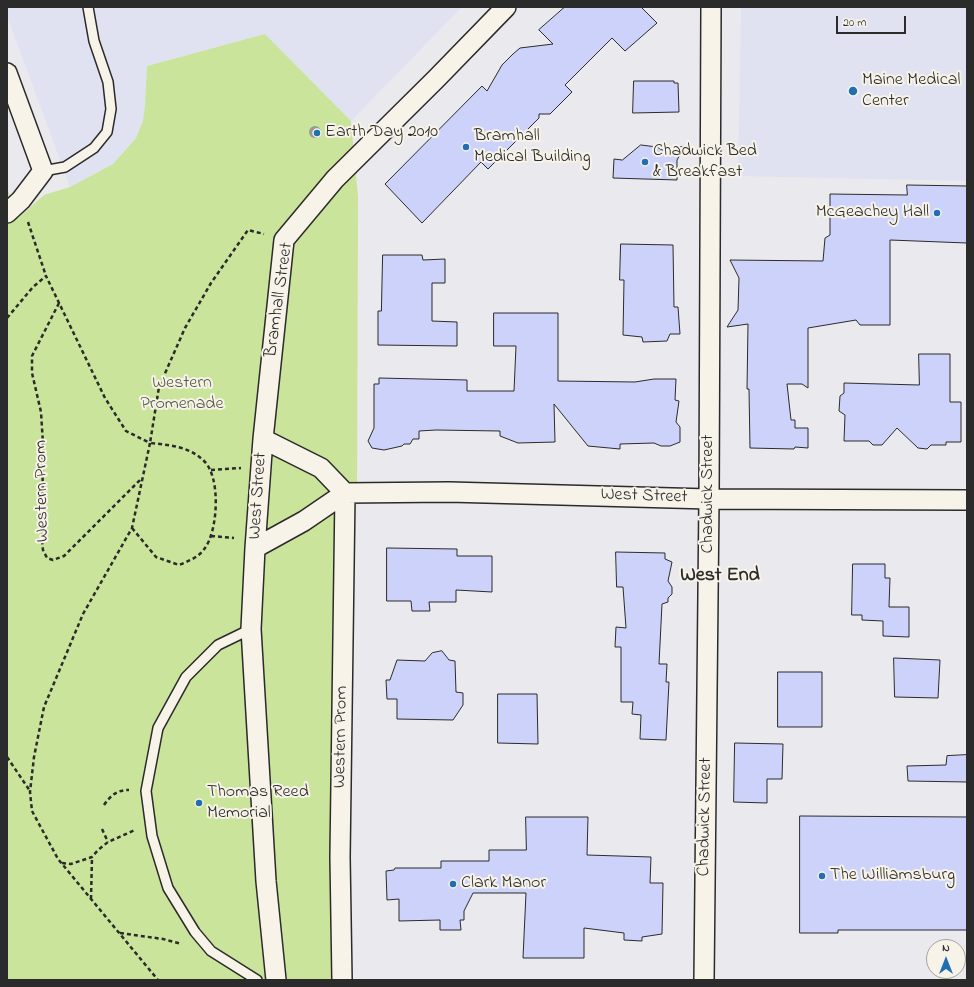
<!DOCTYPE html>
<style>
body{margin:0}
#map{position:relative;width:974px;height:987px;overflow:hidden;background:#eae9ed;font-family:"Indie Flower",sans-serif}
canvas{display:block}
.frame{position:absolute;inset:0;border:8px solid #2b2b2b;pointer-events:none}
.north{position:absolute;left:926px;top:939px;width:40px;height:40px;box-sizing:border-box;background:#f7f3e8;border:1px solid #a5a39c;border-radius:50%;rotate:0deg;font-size:11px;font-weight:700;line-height:16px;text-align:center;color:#2b2b2b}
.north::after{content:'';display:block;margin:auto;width:14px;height:18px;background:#1f6fb2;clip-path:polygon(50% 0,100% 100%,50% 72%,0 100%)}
.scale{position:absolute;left:836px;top:16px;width:70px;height:18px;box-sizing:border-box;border:2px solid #2b2b2b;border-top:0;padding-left:5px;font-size:12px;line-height:14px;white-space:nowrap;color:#2b2b2b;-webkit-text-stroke:3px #f7f3e8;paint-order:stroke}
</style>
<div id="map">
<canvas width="974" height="987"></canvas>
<div class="frame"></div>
<div class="north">N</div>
<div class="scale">20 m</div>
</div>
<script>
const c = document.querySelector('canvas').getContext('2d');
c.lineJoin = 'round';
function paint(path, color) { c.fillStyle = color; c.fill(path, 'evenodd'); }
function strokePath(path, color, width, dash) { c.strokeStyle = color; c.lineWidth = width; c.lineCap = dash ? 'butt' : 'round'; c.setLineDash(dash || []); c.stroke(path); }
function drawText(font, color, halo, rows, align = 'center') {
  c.font = font + ' "Indie Flower",sans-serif'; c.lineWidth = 4; c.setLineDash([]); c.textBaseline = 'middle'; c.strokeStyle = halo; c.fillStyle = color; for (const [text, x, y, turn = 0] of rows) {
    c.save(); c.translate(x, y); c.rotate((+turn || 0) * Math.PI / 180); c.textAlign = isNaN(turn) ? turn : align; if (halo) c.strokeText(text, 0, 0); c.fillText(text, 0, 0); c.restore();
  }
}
paint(new Path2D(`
 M 7,7 L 462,7 L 351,121 L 265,34 L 147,66 L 145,105 L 143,121 L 136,138 L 113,164 L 70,187 L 7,16 Z
 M 741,7 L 967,7 L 967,181 L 738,176 Z`), '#e1e2f1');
paint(new Path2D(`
 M 265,34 L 351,121 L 358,197 L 357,493 L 345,493 L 342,980 L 7,980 L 7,188 L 18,218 L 44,195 L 70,187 L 113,164 L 136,138 L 143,121 L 145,105 L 147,66 Z`), '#cae49b');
const building = new Path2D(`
 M 565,7 L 641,7 L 657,23 L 625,51 L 612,38 L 565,85 L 572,92 L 550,114 L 539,114 L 539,118 L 488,169 L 481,162 L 422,223 L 385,184 L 482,86 L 487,91 L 502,65 L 513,54 L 520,48 L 553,44 L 539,30 Z
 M 634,81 L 674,81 L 674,83 L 678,83 L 679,112 L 633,113 Z
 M 641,145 L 657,147 L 662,150 L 685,146 L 677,160 L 677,180 L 613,178 L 614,159 L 622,160 Z
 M 907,185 L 967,186 L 967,243 L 890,240 L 890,325 L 860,325 L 856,320 L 808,328 L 808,388 L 802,384 L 787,384 L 791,420 L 795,420 L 795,428 L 808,428 L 808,448 L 795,447 L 794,449 L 750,448 L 749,389 L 747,389 L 748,324 L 727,327 L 738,310 L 739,278 L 730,260 L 823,261 L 825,238 L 830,235 L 830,194 L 907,195 Z
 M 621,244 L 673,245 L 674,307 L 678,307 L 680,334 L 670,334 L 667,341 L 643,342 L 642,337 L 623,335 L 624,280 L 620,280 Z
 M 383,255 L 422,255 L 423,260 L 445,259 L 445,283 L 432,283 L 432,321 L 457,322 L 457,346 L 378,345 L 378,311 L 381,311 Z
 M 494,313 L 558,313 L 558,381 L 635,382 L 654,379 L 676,379 L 675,400 L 679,401 L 676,422 L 680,427 L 680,442 L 670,446 L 661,446 L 654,443 L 620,444 L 620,449 L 588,446 L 554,404 L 555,442 L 518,443 L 500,436 L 500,431 L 436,430 L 419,431 L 419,439 L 413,439 L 410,444 L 404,444 L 402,446 L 384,450 L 372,448 L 368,441 L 374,428 L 374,384 L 379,384 L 379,378 L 467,380 L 467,391 L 514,391 L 516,346 L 494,346 Z
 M 919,354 L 950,354 L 950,402 L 961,402 L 961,442 L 946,442 L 946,445 L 931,445 L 927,449 L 918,448 L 897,428 L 882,445 L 873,445 L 869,441 L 844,441 L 845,415 L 839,411 L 840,396 L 844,393 L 844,383 L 919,385 Z
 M 387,548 L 457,549 L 457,556 L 492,556 L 492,592 L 456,590 L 456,602 L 429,602 L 430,611 L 412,611 L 411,601 L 387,601 Z
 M 616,552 L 665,553 L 665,559 L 672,562 L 668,581 L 672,587 L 672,594 L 668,598 L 668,602 L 662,604 L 659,664 L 667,664 L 666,682 L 669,682 L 666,740 L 640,739 L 641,715 L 632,714 L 633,702 L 621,702 L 621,647 L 615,647 L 616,627 L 626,628 L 623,587 L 617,587 Z
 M 853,564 L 885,564 L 885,578 L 890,578 L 889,607 L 909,607 L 909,637 L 883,636 L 883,621 L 862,620 L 862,615 L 852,615 Z
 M 442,651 L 449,660 L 455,661 L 456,692 L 463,693 L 463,705 L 453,720 L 397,719 L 397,699 L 387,699 L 386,680 L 390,680 L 397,660 L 425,661 L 432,653 Z
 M 894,658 L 940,660 L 938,698 L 895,697 Z
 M 778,672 L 822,672 L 822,727 L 778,727 Z
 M 498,694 L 537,694 L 538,744 L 498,743 Z
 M 735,743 L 783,744 L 782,779 L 767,779 L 767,803 L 734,802 Z
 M 967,755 L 967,782 L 908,781 L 907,766 L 946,765 L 947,756 Z
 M 800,816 L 967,817 L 967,930 L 838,930 L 838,933 L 800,933 Z
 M 526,817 L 588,817 L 587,855 L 651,857 L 650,883 L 663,883 L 662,934 L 642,937 L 642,941 L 624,940 L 624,933 L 584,928 L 584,958 L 523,958 L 526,893 L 473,893 L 464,911 L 464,920 L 460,920 L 461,930 L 440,930 L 440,920 L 399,921 L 399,899 L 387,900 L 386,871 L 394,870 L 395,868 L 441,868 L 441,861 L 489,861 L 489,850 L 526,850 Z`);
paint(building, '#ccd2fa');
strokePath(building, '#2b2b2b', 1);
const lane = new Path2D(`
 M 43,171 L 65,167 L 94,148 L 107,132 L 111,109 L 108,82 L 94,41 L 88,7
 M 251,629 L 218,645 L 186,677 L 158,728 L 146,791 L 152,836 L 168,888 L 195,932 L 211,951 L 257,980`);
const street = new Path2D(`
 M 7,73 L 43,171 L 21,200 L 7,213
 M 263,439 L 321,468 L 345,493 L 449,492 L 709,499 L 967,500
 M 255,548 L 304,521 L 345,493
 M 276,980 L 266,881 L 251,629 L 255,548 L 263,439 L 284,240 L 335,179 L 436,79 L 506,7
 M 342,980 L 340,857 L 345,493
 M 704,980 L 709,499 L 711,7`);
strokePath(lane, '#2b2b2b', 12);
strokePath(street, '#2b2b2b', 22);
strokePath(new Path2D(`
 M 28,222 L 46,276
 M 59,303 L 32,356 L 32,373 L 41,412 L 43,444 L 42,541 L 43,550 L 47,558 L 53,560 L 64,556 L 142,478
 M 7,318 L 33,287 L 46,276 L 105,398 L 126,431 L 150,443 L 132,528 L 83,614 L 44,707 L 34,757 L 30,792 L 32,811 L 58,859 L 158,980
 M 211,470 L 241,468
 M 132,528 L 156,557 L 179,565 C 189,561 199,557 205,548 C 218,530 221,477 204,461 C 189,446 169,445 150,443 L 159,387 L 185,328 L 211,283 L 248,230 L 264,234
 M 211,536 L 234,538
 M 7,757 L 30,791
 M 104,805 C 111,795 117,790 129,790
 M 102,829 L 108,842
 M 62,863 L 71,864 L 92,857 L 98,850 L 108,842 L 135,830
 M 91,899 L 92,857
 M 120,933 L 163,939 L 182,944`), '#2b2b2b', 2.5, [4, 3]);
strokePath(lane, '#f7f3e8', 9);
strokePath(street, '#f7f3e8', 19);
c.fillStyle = '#979a92';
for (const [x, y] of [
 [315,132]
]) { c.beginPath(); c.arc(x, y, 6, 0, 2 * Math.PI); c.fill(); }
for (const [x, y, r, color] of [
 [853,91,5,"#1f6fb2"],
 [317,133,4,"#1f6fb2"],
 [466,147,4,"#1f6fb2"],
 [645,162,4,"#1f6fb2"],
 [937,213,4,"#1f6fb2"],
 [199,803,4,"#1f6fb2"],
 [822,876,4,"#1f6fb2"],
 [453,884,4,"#1f6fb2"]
]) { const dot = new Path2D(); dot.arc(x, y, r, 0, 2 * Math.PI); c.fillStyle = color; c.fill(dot); strokePath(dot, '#f7f3e8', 1.5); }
drawText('18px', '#2b2b2b', '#f7f3e8', [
 ["Maine Medical",862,81],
 ["Center",862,102],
 ["Earth Day 2010",325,133],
 ["Bramhall",474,137],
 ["Medical Building",474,158],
 ["Chadwick Bed",653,152],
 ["& Breakfast",653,173],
 ["McGeachey Hall",929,213,"right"],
 ["Thomas Reed",207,793],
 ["Memorial",207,814],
 ["The Williamsburg",830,876],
 ["Clark Manor",461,884]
], 'left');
drawText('18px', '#2b2b2b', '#f7f3e8', [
 ["Bramhall Street",280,300,-82],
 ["Western Prom",43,491,-91],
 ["Chadwick Street",709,494,-90],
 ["West Street",259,496,-86],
 ["West Street",644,497,2],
 ["Western Prom",342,737,-89],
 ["Chadwick Street",706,817,-89]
]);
drawText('18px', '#535947', '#f7f3e8', [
 ["Western",182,384],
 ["Promenade",182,405]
]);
drawText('bold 20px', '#2b2b2b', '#f7f3e8', [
 ["West End",720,577]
]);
</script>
